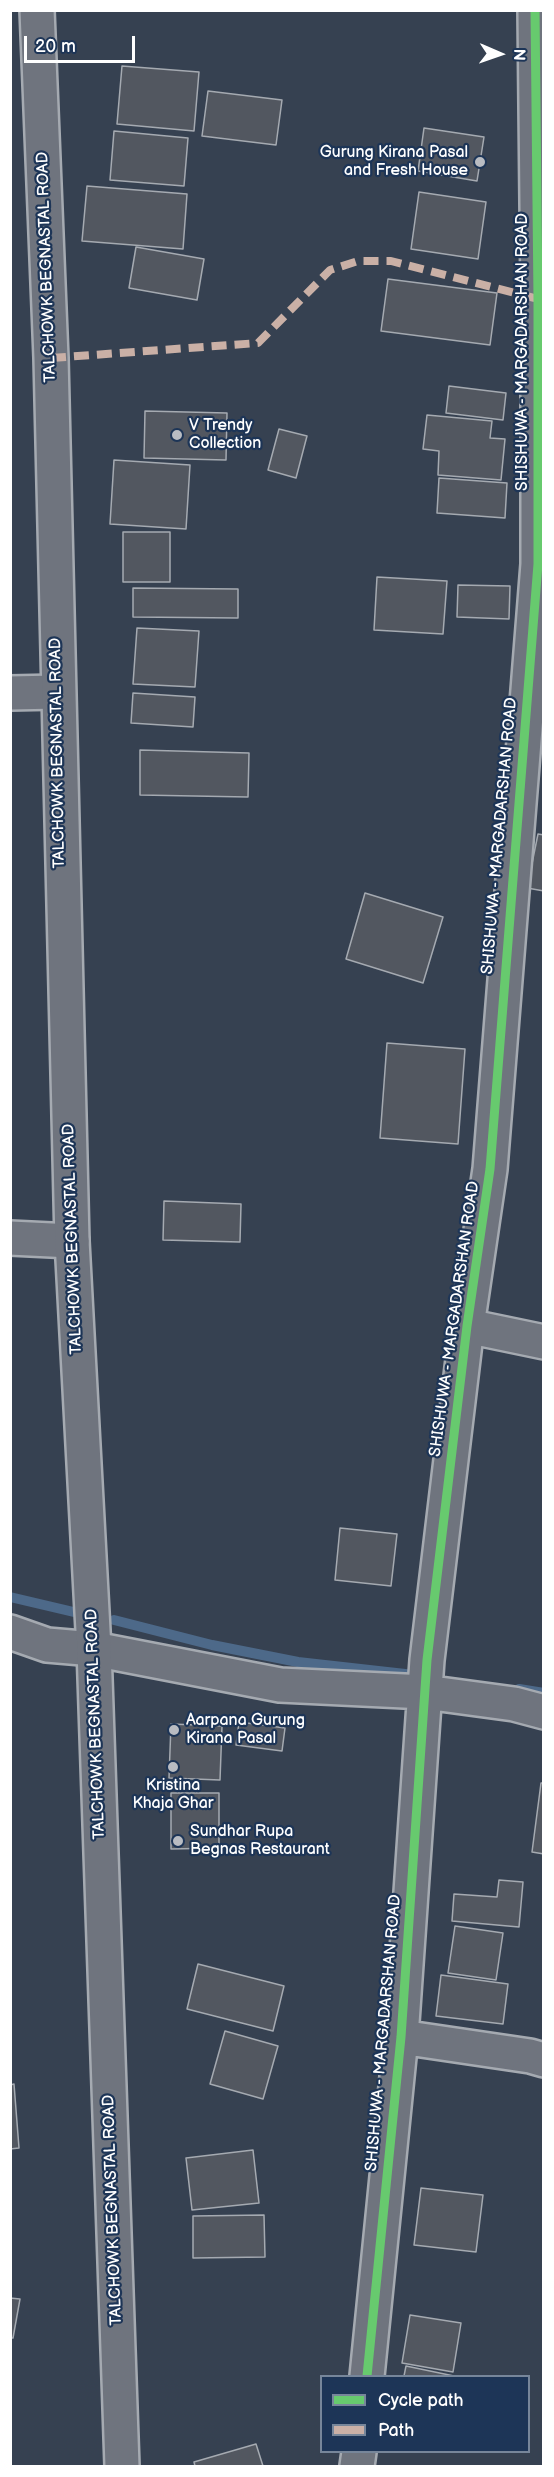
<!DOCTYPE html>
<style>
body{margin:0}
#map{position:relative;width:554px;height:2477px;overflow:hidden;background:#364151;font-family:"Balsamiq Sans",sans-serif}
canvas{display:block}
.frame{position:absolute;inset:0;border:12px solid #fff;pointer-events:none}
.legend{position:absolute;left:320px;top:2375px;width:210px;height:78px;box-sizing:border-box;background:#1d3557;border:2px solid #77869a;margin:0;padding:8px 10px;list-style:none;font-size:18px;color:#fff}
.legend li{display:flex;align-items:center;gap:12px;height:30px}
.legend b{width:30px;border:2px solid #77869a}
.north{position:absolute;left:470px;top:24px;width:60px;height:60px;-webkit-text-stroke:4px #1d3557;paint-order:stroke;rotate:92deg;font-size:16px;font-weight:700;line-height:24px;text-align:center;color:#fff}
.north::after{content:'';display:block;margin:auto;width:21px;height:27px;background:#fff;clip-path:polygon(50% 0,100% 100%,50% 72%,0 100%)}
.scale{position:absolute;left:24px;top:36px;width:111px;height:27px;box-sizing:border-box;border:3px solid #fff;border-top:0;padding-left:8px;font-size:18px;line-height:21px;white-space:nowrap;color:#fff;-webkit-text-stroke:4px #1d3557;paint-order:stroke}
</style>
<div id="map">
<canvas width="554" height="2477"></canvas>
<div class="frame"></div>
<ul class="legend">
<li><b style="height:8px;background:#67ca6e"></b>Cycle path</li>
<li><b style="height:8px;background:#cab0a6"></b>Path</li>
</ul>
<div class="north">N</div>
<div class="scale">20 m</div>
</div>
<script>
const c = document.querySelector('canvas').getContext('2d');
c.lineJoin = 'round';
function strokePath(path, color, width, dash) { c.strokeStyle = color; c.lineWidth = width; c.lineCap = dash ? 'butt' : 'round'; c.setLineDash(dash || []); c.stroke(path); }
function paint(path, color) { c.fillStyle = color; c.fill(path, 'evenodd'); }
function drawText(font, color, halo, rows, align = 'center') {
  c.font = font + ' "Balsamiq Sans",sans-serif'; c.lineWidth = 4.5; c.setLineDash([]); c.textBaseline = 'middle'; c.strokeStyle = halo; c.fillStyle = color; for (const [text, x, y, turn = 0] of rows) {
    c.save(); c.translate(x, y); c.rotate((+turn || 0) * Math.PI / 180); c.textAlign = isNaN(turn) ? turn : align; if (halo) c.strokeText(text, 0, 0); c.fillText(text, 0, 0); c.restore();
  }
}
strokePath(new Path2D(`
 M 10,1597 L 78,1613
 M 114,1620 L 212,1645 L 298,1662 L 423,1676
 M 519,1689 L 544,1693`), '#4d6989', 10);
const building = new Path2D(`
 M 122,66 L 199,72 L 194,131 L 117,124 Z
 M 208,91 L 282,100 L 276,145 L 202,136 Z
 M 424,128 L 484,137 L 477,181 L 418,171 Z
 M 114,131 L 188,138 L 184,186 L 110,180 Z
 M 87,186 L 187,194 L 183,249 L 82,241 Z
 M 419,192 L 486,202 L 478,259 L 411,249 Z
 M 136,247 L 204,259 L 197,300 L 129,288 Z
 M 388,279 L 497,293 L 490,345 L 381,331 Z
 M 449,386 L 506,393 L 503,420 L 446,413 Z
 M 145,411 L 227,413 L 226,460 L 144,458 Z
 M 427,415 L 492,421 L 490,438 L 505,439 L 501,480 L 438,475 L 439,451 L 423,449 Z
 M 279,429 L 307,436 L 296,478 L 268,470 Z
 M 114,460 L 190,465 L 186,529 L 110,524 Z
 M 439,478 L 507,483 L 505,518 L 437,513 Z
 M 123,532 L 170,532 L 170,582 L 123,582 Z
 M 377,577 L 447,581 L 443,634 L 374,630 Z
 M 458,585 L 510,586 L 509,619 L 457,617 Z
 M 133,588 L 238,589 L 238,618 L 133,617 Z
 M 137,628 L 199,631 L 195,687 L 133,684 Z
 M 133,693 L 195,697 L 193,727 L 131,723 Z
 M 140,750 L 249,753 L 248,797 L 140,795 Z
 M 538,834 L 544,835 L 544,891 L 527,888 Z
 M 365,893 L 443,917 L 423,983 L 346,959 Z
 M 387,1043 L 465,1049 L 458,1144 L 380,1138 Z
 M 164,1201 L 241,1204 L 240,1242 L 163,1240 Z
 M 340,1528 L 397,1534 L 391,1586 L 335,1580 Z
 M 239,1722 L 285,1728 L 282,1751 L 236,1745 Z
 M 171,1724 L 222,1726 L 220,1780 L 169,1778 Z
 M 541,1783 L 544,1783 L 544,1854 L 532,1852 Z
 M 171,1793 L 219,1793 L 219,1848 L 171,1849 Z
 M 499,1880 L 523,1882 L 519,1927 L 452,1921 L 454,1894 L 497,1897 Z
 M 455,1926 L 503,1933 L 496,1980 L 448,1973 Z
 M 198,1964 L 284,1986 L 273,2031 L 187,2009 Z
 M 441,1975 L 508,1984 L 503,2024 L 436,2016 Z
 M 225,2031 L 278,2046 L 263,2099 L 210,2084 Z
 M 14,2084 L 19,2148 L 10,2149 L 10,2085 Z
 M 253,2150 L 259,2203 L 192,2210 L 186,2158 Z
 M 421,2188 L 483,2195 L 476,2252 L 414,2245 Z
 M 264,2215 L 265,2257 L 193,2258 L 193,2216 Z
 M 10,2298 L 20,2299 L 13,2338 L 10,2338 Z
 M 410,2315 L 461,2323 L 453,2372 L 402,2363 Z
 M 406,2366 L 454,2376 L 404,2376 Z
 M 256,2444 L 263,2466 L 195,2466 L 194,2462 Z`);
paint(building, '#525760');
strokePath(building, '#a5aab1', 1.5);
const street = new Path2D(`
 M 10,693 L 57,692
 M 10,1238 L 72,1241
 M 467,1326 L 544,1342
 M 10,1632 L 47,1645 L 94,1649 L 280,1685 L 425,1692 L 514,1704 L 544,1712
 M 401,2037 L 530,2056 L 544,2060
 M 367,2376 L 401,2037 L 427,1660 L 467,1326 L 490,1169 L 538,564 L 538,299 L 535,10
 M 357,2466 L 359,2452`);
const secondary = new Path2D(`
 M 37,10 L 51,358 L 72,1241 L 94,1649 L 122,2466`);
strokePath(street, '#a5aab1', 38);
strokePath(secondary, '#a5aab1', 38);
strokePath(street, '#6f747e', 33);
strokePath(secondary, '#6f747e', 33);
strokePath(new Path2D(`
 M 51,358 L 258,343 L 330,270 L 358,261 L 391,261 L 538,299`), '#cab0a6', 8, [15, 8]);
strokePath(new Path2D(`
 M 367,2376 L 401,2037 L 427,1660 L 467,1326 L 490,1169 L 538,564 L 538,299 L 535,10`), '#67ca6e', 9);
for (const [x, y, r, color] of [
 [480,162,6,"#b9bcc2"],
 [177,435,6,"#b9bcc2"],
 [174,1730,6,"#b9bcc2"],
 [173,1767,6,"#b9bcc2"],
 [178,1841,6,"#b9bcc2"]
]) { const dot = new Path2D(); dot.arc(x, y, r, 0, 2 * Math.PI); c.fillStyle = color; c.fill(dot); strokePath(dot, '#1d3557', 2); }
drawText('16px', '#fff', '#1d3557', [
 ["Gurung Kirana Pasal",468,153,"right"],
 ["and Fresh House",468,171,"right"],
 ["V Trendy",189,426],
 ["Collection",189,444],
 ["Aarpana Gurung",186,1721],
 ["Kirana Pasal",186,1739],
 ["Kristina",173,1786,"center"],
 ["Khaja Ghar",173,1804,"center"],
 ["Sundhar Rupa",190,1832],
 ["Begnas Restaurant",190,1850]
], 'left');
drawText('16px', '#fff', '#1d3557', [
 ["TALCHOWK BEGNASTAL ROAD",47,267,-92],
 ["SHISHUWA - MARGADARSHAN ROAD",523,352,-90],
 ["TALCHOWK BEGNASTAL ROAD",58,753,-91],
 ["SHISHUWA - MARGADARSHAN ROAD",500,836,-85],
 ["TALCHOWK BEGNASTAL ROAD",73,1239,-92],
 ["SHISHUWA - MARGADARSHAN ROAD",455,1319,-82],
 ["TALCHOWK BEGNASTAL ROAD",96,1724,-92],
 ["SHISHUWA - MARGADARSHAN ROAD",384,2033,-85],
 ["TALCHOWK BEGNASTAL ROAD",113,2210,-92]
]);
</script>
